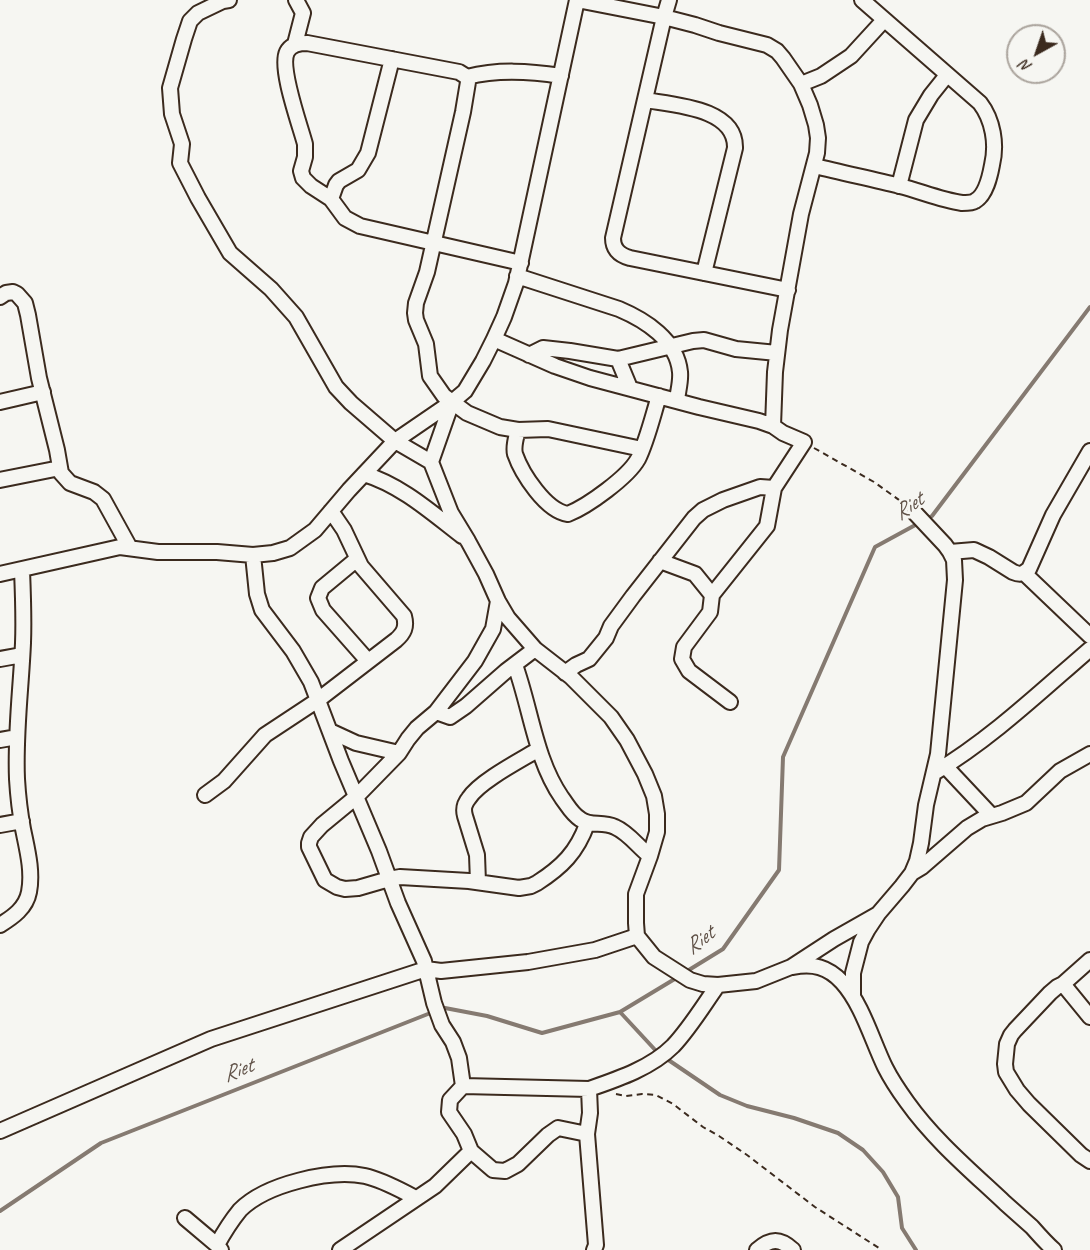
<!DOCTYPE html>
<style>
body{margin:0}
#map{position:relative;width:1090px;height:1250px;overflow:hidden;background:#f6f6f2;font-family:Caveat,sans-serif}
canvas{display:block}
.north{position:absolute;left:1006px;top:24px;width:60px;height:60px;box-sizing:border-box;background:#f6f6f2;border:2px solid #aba49d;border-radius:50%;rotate:220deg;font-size:16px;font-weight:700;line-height:24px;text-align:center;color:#3b2a1e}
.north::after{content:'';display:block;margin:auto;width:21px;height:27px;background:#3b2a1e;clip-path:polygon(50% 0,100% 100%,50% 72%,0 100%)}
</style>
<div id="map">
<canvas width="1090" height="1250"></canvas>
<div class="north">N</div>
</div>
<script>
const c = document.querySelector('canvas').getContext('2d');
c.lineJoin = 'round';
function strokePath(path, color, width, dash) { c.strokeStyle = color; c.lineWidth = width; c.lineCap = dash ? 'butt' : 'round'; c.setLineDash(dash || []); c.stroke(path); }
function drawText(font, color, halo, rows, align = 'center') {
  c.font = font + ' Caveat,sans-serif'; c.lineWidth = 6; c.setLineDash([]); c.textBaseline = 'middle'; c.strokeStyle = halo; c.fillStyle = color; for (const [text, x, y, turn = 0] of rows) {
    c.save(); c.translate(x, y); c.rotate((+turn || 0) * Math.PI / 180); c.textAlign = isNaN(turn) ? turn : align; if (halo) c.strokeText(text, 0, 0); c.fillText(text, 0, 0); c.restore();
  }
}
strokePath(new Path2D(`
 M 926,519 L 932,516 L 1090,307
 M 684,973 L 723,949 L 779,870 L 783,757 L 875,547 L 919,523
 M 440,1010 L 445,1008 L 487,1016 L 542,1033 L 620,1012 L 678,977
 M 620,1012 L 658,1053
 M 664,1057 L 720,1095 L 747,1106 L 794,1118 L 838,1133 L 863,1150 L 883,1172 L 898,1197 L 902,1228 L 916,1250
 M 0,1211 L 101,1143 L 433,1012`), '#857a71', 4);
const minor = new Path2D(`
 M 229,0 L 223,1 L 198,13 L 190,21 L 184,39 L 170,88 L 172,114 L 182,144 L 180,163 L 198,198 L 230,253 L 271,289 L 296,317 L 336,387 L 351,403 L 395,441 L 431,462
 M 669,0 L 664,17 L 613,238 C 613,249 619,255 630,258 L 788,290
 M 295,44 L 303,13 L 296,0
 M 467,77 L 468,82 L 463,112 L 427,272 L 416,303 L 415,313 L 416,320 L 426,344 L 430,376 L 444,396 L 467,413 L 500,427 L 518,430 L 548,429 L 642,449
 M 801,84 L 821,76 L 851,56 L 884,20
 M 645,100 C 674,105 736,108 735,148 L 704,273
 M 815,166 C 843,173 872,179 900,186 C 920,191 941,200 962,203 C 966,203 972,203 975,201 C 986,195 990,176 992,165 C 997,144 993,120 980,103 L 862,0
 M 899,186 L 916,120 L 931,95 L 947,75
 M 331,199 L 336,185 L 339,181 L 358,170 L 368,153 L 392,59
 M 521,263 L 360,226 L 345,218 L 331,199 L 311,186 L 303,178 L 301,171 L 305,157 L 305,144 C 300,125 279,68 287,52 C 291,44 299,43 307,43 L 459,72 L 467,77 C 498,69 529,71 561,76
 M 517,276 L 619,309 C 645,320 677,340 680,372 C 681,381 678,391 677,400
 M 0,297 L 6,293 L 13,292 L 17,294 L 25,303 L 28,315 L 39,378 L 57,450 L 61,473 L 70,483 L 94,492 L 103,499 L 130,548
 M 494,339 L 555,366 L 590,378 L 699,407 L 759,421 L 773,426 L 783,433 L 804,442 L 774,488 L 760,487 L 723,500 L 703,510 L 694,518 L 633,596 L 611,626 L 606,638 L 589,659 L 576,665 L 565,673
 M 529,355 L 543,348 L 570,351 L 618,359 L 693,341 L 704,340 L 736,349 L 777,353
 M 618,359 L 630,388
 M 0,402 L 43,392
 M 452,402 L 431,462 L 451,513 L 468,541 L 486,574 L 498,601 L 508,618 L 535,649 L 571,677 L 611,717 L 627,740 L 645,774 L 654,796 L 657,814 L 657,832 L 650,856 L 636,894 L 636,923 L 637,936 L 654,957 L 690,980 L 703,984 L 718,985 L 756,981 L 791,967 L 834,939 L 878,914
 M 518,430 C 516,438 513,446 515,454 C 522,474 546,511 568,514 C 588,506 628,477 638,459 C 647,441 653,415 659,396
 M 364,474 C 401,485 432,513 462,536
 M 0,480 L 60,468
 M 950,552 L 974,550 L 989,557 L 1013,572 C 1020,575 1023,574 1029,569 L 1053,515 L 1090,451
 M 253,555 L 257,594 L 262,610 L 293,651 L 311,682 L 341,761 L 379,851 L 398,903 L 424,961 L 434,1003 L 442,1025 L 453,1042 L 459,1058 L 463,1086 L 450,1100 L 449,1112 L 464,1134 L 471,1151 L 435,1186 L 340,1250
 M 357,559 L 322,588 L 318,598 L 323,610 L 368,661
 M 660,561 L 695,574 L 712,595
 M 1024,573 L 1090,636
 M 0,574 L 120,547 L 158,552 L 217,552 L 253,555 L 273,553 L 290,548 L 315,530 L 349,490 L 395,441 L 452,402 L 465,391 L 483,361 L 494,339 L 504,317 L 516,283 L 577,0 L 664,17 L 695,25 L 719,33 L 767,45 L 777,51 L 783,58 L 801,84 L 810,105 L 816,125 L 818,138 L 817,153 L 801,214 L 780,330 L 775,372 L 773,426
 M 535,649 L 506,671 L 466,706 L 450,717 L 436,712 L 417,728 L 408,739 L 399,753 L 356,797 L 322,825 L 311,837 L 309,843 L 309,847 L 325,880 L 337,887 L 345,889 L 358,888 L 389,879 L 400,877 L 469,881 L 519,888 L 531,886 L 537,883 C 562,867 577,852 587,824
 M 0,659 L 22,655
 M 515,665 C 531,709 535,759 562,798 C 568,806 572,814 580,819 C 590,827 602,821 615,827 C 629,833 638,847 650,856
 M 730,702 L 689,671 L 682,659 L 684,647 L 710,612 L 712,595 L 767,526 L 774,488
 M 436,712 L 475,661 L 493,629 L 498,601
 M 330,731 L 356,743 L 399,753
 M 0,740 L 17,737
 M 945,766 L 991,815
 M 934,773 C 991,739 1040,692 1090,649
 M 205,795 L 224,781 L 265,735 L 318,700 L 396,640 C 404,633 407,627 404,616 L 361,566 L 344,530 L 331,511
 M 0,825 L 22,821
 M 912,873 L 922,867 L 967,828 L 982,819 L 1002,813 L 1026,803 L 1060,771 L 1090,754
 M 478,882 L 477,855 L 465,816 C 463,809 464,804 469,798 C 480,781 521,760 539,749
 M 0,925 C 13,917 26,908 29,892 C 33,871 27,849 23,829 C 20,813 18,796 17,779 C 15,733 21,689 23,643 C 24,619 23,594 22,570
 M 1090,960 L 1063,984 L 1057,987 L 1050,993 L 1015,1030 L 1011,1035 L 1007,1044 L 1005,1064 L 1006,1072 L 1017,1090 L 1029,1104 L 1081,1155 L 1090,1161
 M 793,967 C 813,963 828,967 842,982 C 862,1004 872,1040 885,1067 C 891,1079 899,1091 907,1102 C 934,1140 971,1171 1005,1203 C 1014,1211 1023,1219 1032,1227 C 1039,1235 1046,1243 1054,1250
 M 1063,984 L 1090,1017
 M 853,997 L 853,973 L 861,942 L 868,929 L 878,914 L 902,886 L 912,873 L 917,861 L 921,843 L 926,805 L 938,754 L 955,580 L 954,560 L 950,552 L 945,545 L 915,513
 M 463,1086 L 589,1089
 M 0,1131 L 211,1039 L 426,969 L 441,971 L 528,962 L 595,950 L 637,936
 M 471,1151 L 493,1170 L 505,1171 L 518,1164 L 548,1135 L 558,1128 L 587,1134
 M 185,1218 L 217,1245 L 221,1250
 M 217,1245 C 224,1232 231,1221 240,1210 C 266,1184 330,1169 365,1176 C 383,1180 400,1190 416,1198
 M 594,1250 L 596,1245 L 587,1134 L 590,1113 L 589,1089 C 618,1079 651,1068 673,1046 C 690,1028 703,1006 718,985
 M 757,1250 C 771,1238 780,1238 793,1250`);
strokePath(minor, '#3b2a1e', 18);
strokePath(new Path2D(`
 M 814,448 L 874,482 L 906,505
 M 616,1094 L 626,1096 L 642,1094 L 656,1095 L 673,1104 L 703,1127 L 719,1136 L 747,1155 L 815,1207 L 882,1250`), '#3b2a1e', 2, [6, 4.5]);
strokePath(minor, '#f6f6f2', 14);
drawText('italic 22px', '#605248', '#f6f6f2', [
 ["Riet",909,507,-35],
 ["Riet",700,941,-37],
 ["Riet",238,1071,-21]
]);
</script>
